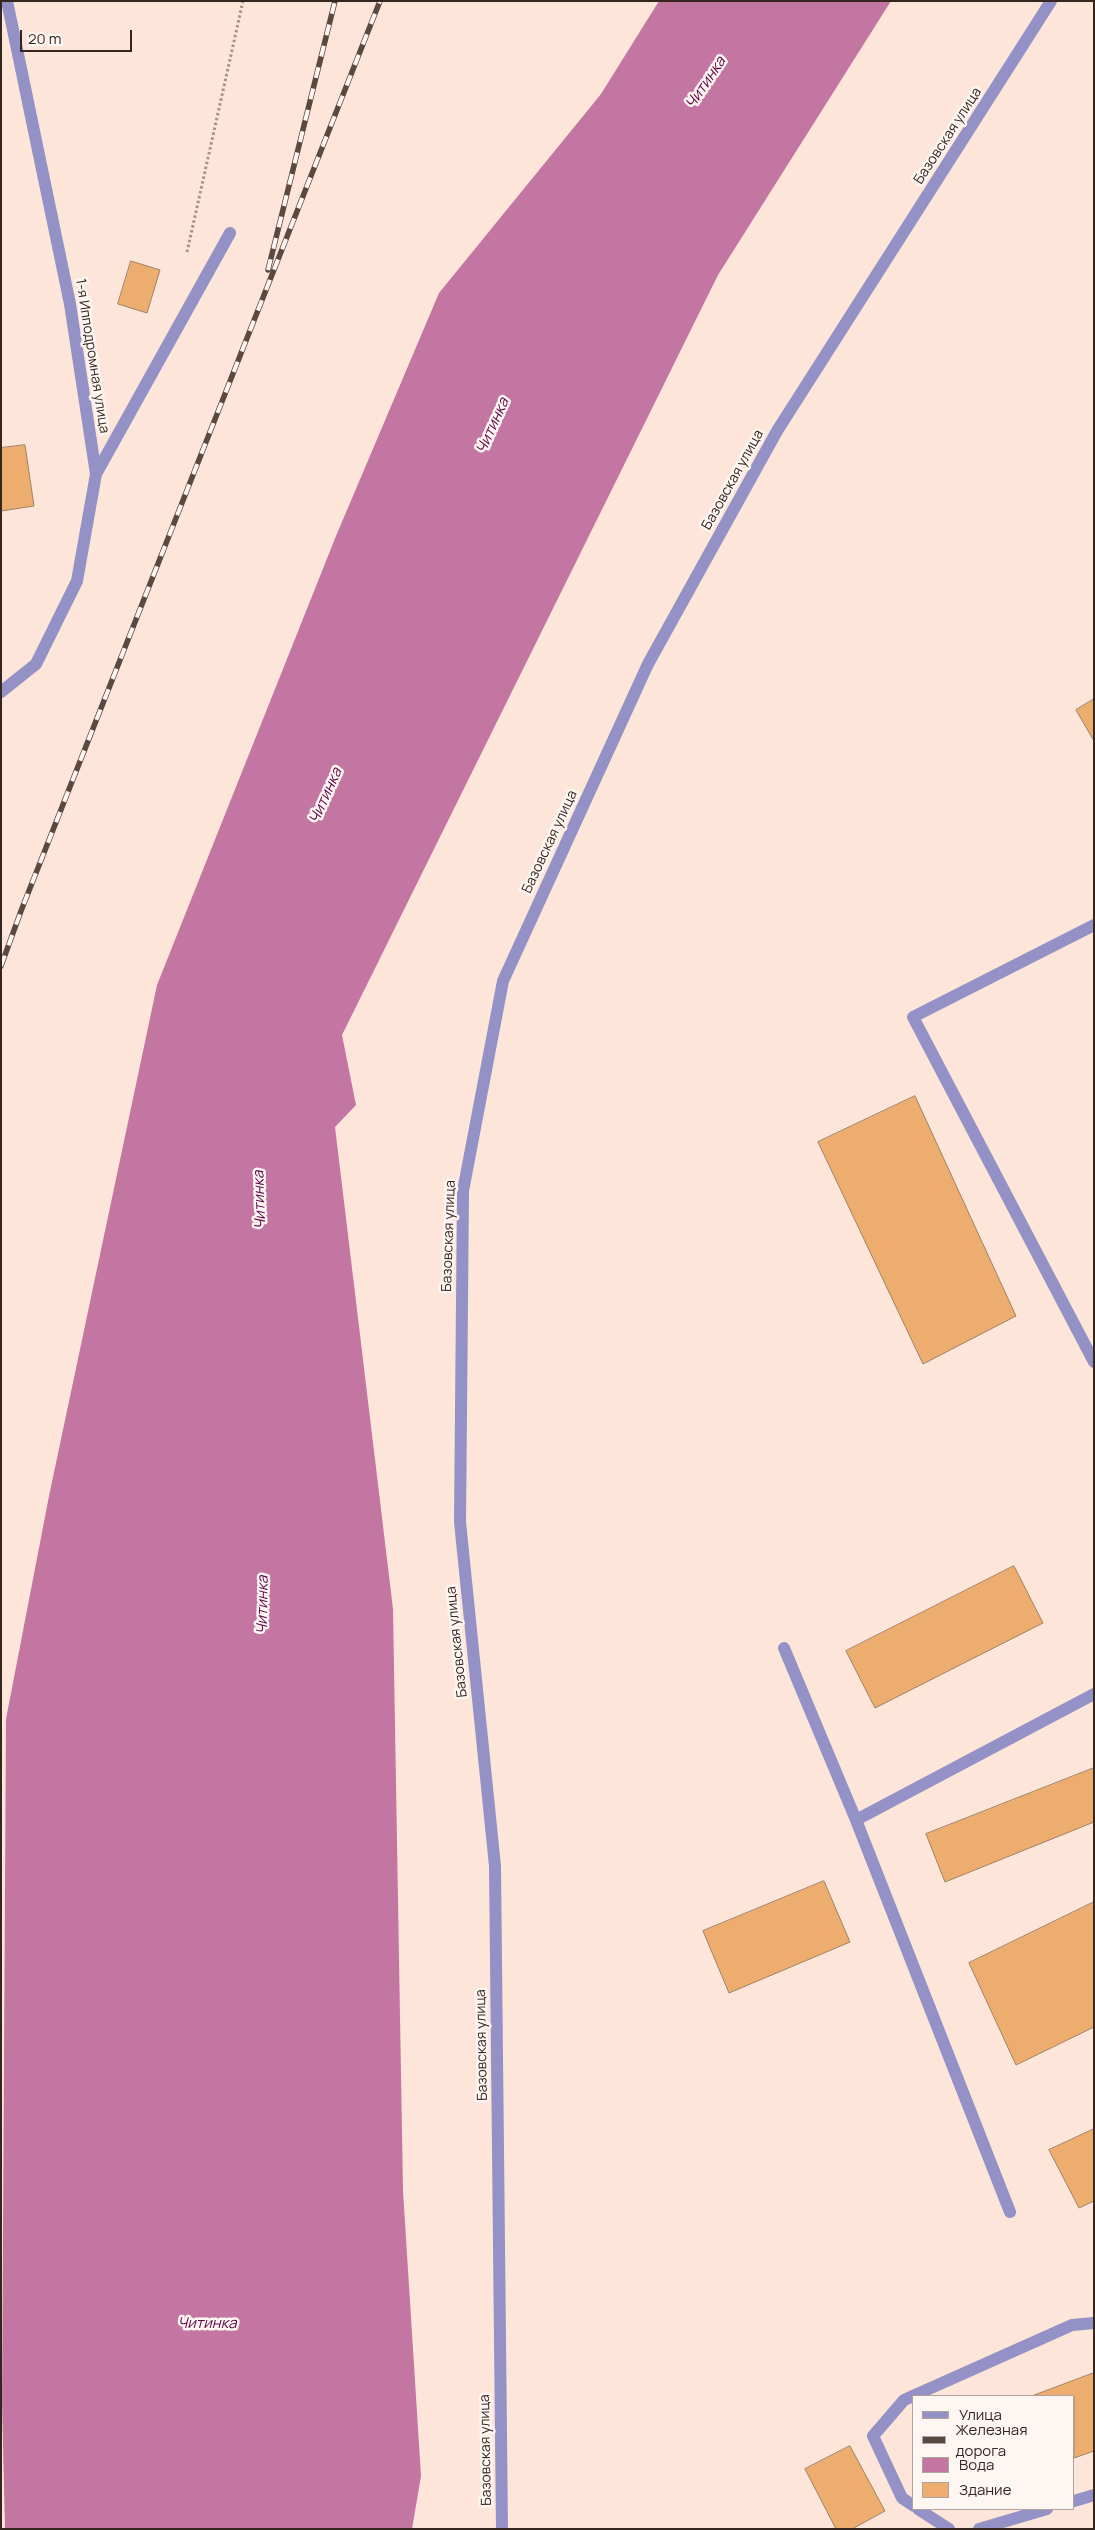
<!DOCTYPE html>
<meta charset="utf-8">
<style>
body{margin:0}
#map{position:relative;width:1095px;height:2530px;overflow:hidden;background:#fee5d9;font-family:Manrope,sans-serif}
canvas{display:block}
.frame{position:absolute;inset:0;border:2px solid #362620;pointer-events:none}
.legend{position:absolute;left:912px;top:2395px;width:162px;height:115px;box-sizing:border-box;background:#fef6f2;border:1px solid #aea39e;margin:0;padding:6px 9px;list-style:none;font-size:15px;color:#362620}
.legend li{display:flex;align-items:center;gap:10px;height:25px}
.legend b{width:25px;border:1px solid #aea39e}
.scale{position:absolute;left:20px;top:30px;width:112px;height:22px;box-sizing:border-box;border:2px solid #362620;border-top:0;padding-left:6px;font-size:15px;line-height:18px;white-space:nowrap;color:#362620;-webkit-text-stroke:4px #fef6f2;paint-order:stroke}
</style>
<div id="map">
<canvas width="1095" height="2530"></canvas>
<div class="frame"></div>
<ul class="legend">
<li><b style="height:6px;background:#9391c5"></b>Улица</li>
<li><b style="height:6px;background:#5a4841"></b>Железная дорога</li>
<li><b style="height:14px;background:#c276a1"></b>Вода</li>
<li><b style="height:14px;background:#ecad6e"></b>Здание</li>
</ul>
<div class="scale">20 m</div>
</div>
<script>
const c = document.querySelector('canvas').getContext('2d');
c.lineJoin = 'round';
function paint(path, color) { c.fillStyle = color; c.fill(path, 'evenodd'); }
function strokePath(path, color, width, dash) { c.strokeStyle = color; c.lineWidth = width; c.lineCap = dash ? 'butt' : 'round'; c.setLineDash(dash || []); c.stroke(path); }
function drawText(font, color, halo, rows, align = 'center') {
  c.font = font + ' Manrope,sans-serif'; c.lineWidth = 5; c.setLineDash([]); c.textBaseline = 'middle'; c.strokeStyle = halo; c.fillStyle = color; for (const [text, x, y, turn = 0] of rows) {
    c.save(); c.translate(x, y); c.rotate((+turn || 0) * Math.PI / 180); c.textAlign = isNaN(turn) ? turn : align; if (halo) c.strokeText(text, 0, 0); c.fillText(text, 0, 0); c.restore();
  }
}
paint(new Path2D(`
 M 659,1 L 891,1 L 718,275 L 342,1035 L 356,1105 L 335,1127 L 393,1609 L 403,2191 L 421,2476 L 412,2529 L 5,2529 L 2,2402 L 6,1719 L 49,1496 L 157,985 L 336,536 L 439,293 L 601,94 Z`), '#c276a1');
const building = new Path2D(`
 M 131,261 L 160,270 L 147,313 L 118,304 Z
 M 25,445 L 34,506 L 1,511 L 1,448 Z
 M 1094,699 L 1094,741 L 1076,710 Z
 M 915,1096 L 1016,1316 L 923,1364 L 818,1142 Z
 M 1014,1566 L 1043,1623 L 875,1708 L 846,1651 Z
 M 1094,1768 L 1094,1822 L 945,1882 L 926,1834 Z
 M 824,1881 L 850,1942 L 729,1993 L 703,1931 Z
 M 1094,1902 L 1094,2027 L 1016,2065 L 969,1963 Z
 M 1094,2129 L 1094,2201 L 1079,2208 L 1049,2150 Z
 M 1094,2373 L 1094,2451 L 1074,2458 L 1074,2396 L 1032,2396 Z
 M 850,2446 L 885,2511 L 852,2529 L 836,2529 L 805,2469 Z`);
paint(building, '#ecad6e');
strokePath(building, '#9e8166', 1);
strokePath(new Path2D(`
 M 187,252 L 243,1`), '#a79188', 3, [2.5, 2.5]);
strokePath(new Path2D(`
 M 96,474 L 230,233
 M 1,692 L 36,664 L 77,581 L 96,474 L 70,304 L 7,1
 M 1094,925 L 913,1017 L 1094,1362
 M 784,1648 L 856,1820
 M 1010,2212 L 856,1820 L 1094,1694
 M 1074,2501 L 1094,2495
 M 914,2506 L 902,2498 L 873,2436 L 904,2400 L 1072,2325 L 1094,2323
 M 918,2509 L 949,2529
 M 502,2529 L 495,1866 L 460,1522 L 463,1191 L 503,981 L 648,664 L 777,431 L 1051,1
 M 979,2529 L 1047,2509`), '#9391c5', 12);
const rail = new Path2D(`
 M 268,270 L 335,1
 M 1,966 L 21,911 L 380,1`);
strokePath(rail, '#5a4841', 5.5);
strokePath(rail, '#fef6f2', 4, [11]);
drawText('14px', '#362620', '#fef6f2', [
 ["Базовская улица",948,136,-57],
 ["1-я Ипподромная улица",92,356,81],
 ["Базовская улица",733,480,-61],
 ["Базовская улица",550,842,-65],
 ["Базовская улица",449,1236,-88],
 ["Базовская улица",457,1642,-96],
 ["Базовская улица",482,2045,-91],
 ["Базовская улица",486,2450,-91]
]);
drawText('italic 15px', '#630346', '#fef6f2', [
 ["Читинка",706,83,-56],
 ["Читинка",493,426,-66],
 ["Читинка",326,796,-66],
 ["Читинка",260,1200,-92],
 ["Читинка",263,1605,-89],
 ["Читинка",207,2324]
]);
</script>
